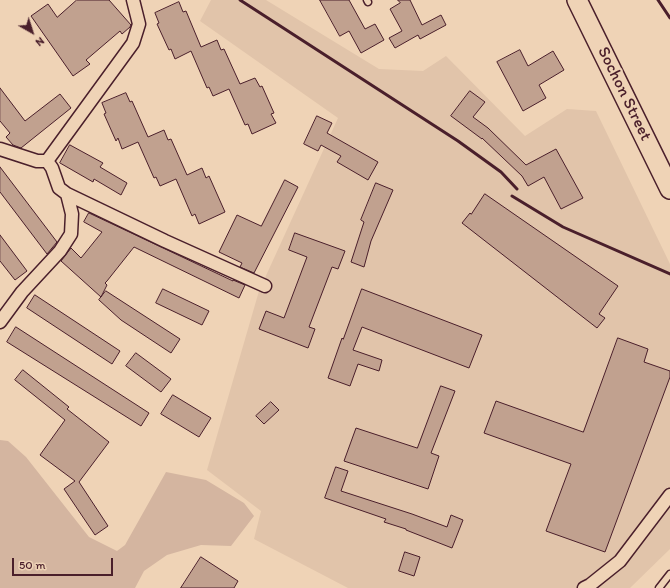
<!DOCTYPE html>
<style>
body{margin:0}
#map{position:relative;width:670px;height:588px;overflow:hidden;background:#efd3b6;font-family:Itim,sans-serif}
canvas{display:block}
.north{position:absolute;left:12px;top:12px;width:40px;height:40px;-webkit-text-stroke:3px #efd3b6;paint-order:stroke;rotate:141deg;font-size:11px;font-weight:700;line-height:16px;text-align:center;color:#4a1f2b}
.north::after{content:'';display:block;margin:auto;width:14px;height:18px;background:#4a1f2b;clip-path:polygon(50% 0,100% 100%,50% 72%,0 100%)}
.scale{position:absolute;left:12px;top:558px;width:101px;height:18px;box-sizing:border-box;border:2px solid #4a1f2b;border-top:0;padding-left:5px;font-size:12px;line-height:14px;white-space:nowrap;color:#4a1f2b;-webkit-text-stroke:3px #efd3b6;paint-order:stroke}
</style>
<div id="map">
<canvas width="670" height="588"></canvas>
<div class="north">N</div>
<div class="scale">50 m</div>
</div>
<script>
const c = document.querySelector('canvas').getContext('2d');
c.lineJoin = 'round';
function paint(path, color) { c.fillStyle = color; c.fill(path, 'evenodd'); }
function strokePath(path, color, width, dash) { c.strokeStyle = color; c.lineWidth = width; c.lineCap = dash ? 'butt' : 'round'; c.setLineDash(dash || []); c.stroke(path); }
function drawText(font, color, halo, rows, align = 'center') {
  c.font = font + ' Itim,sans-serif'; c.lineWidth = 4; c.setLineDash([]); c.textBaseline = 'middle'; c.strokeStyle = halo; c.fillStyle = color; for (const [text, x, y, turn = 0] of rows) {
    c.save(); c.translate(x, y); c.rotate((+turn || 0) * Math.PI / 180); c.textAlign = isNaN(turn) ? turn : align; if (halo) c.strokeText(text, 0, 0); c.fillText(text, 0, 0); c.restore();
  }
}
paint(new Path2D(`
 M 211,0 L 266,0 L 379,69 L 423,71 L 446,56 L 525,136 L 567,109 L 596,111 L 670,264 L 670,549 L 630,588 L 348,588 L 254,539 L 261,511 L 207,470 L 259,291 L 338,118 L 200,21 Z`), '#e1c4aa');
paint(new Path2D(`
 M 0,440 L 8,441 L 26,457 L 89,537 L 117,551 L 125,545 L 166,472 L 206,480 L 244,503 L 254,516 L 231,546 L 201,545 L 167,555 L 144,571 L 135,588 L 0,588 Z`), '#d4b5a0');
const building = new Path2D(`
 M 77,0 L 109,0 L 131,25 L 130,27 L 122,34 L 120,31 L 86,60 L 90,64 L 73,76 L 31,16 L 48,4 L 57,17 Z
 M 320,0 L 349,0 L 365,29 L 375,24 L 384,40 L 361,53 L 349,31 L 340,36 Z
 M 398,0 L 410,0 L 422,25 L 441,15 L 446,25 L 420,39 L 418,35 L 395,48 L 389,38 L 402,31 L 390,9 L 400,3 Z
 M 179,2 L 183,12 L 186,11 L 201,47 L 217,40 L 221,50 L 224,49 L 240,84 L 255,78 L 260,87 L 262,86 L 274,113 L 271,114 L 276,123 L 252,134 L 248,124 L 245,125 L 229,89 L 213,96 L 209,87 L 207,88 L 191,51 L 175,59 L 171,49 L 169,50 L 157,24 L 159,23 L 155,13 Z
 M 520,50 L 528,66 L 553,51 L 564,70 L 539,85 L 546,98 L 523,111 L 497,62 Z
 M 0,88 L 25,121 L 60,94 L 71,108 L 21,148 L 13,145 L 6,137 L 10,133 L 0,121 Z
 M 470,91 L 485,102 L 473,117 L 488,128 L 526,165 L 556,149 L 583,198 L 561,209 L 544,177 L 528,186 L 522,176 L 482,138 L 482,139 L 451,116 Z
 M 126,93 L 130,102 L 132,101 L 148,137 L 164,130 L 168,140 L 171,139 L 187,175 L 202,168 L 206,178 L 209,176 L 225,212 L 199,224 L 195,214 L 192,216 L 176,179 L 160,186 L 156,177 L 154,178 L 138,142 L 122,149 L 118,138 L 116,141 L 104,114 L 106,113 L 102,103 Z
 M 317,116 L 332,123 L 327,133 L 378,162 L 368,180 L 337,162 L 341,156 L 321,145 L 318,151 L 304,144 Z
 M 70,145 L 103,163 L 100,167 L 127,183 L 121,195 L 94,179 L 93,182 L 60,163 Z
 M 0,167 L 57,242 L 47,254 L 0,192 Z
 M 285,180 L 298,187 L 254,273 L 240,267 L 242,263 L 219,252 L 237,215 L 261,226 Z
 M 376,183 L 393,190 L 371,241 L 364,267 L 351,262 L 364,222 L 361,220 Z
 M 485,194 L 618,286 L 599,314 L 605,318 L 597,328 L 462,223 L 470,213 L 471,214 Z
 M 89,213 L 233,281 L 233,280 L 245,285 L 239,298 L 134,247 L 107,281 L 105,283 L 107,285 L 101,297 L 61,261 L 71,248 L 81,258 L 102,232 L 84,222 Z
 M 295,233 L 345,251 L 338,269 L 332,267 L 309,327 L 315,329 L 308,348 L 259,329 L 266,311 L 284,318 L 307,257 L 289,250 Z
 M 0,235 L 27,271 L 15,280 L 0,261 Z
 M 163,289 L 209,311 L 202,325 L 156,303 Z
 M 362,289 L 482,335 L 469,368 L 362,327 L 353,350 L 382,360 L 379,371 L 358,364 L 350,386 L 328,378 L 342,338 L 343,339 Z
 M 106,291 L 180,339 L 171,353 L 121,320 L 99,300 Z
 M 35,295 L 120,351 L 112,364 L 27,308 Z
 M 16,327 L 149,413 L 141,426 L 7,342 Z
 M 618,338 L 648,349 L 644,362 L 670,371 L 670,377 L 605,552 L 546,531 L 571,464 L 484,433 L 496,401 L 583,432 Z
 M 136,353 L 171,379 L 161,392 L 126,366 Z
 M 23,370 L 69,407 L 67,409 L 109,442 L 79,482 L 108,526 L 95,535 L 64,489 L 75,481 L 40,455 L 65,420 L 15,380 Z
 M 441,386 L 455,391 L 431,453 L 439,456 L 428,489 L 344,461 L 356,428 L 417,448 Z
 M 173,395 L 211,418 L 199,437 L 161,414 Z
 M 271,402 L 279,410 L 264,424 L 256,416 Z
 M 336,467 L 348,471 L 341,491 L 412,514 L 447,527 L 451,515 L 463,520 L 452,548 L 406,530 L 406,529 L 384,522 L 386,519 L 325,498 Z
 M 405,552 L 420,557 L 414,576 L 399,571 Z
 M 201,557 L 238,581 L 234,588 L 181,588 Z`);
paint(building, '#c1a18f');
strokePath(building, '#4a1f2b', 1);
const service = new Path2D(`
 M 367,0 L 368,2
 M 659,588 L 670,574`);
const minor = new Path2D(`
 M 0,149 L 37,161 L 47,161 L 133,43 L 139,24 L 133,0
 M 67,194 L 165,241 L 265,286
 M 0,322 L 22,292 L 60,251 L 71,234 L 72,214 L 67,194 L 59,188 L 52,168 L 47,161
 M 584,588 L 590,585 L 620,561 L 670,495`);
const primary = new Path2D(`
 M 577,0 L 670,189`);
strokePath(service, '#4a1f2b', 9);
strokePath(minor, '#4a1f2b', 15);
strokePath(primary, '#4a1f2b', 22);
strokePath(service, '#efd3b6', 6);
strokePath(minor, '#efd3b6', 12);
strokePath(primary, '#efd3b6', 19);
strokePath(new Path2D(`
 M 240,0 L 458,141 L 501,172 L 517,189
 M 658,0 L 670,18
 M 512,196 L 563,227 L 670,274`), '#4a1f2b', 3);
drawText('17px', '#4a1f2b', '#efd3b6', [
 ["Sochon Street",624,94,64]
]);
</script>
